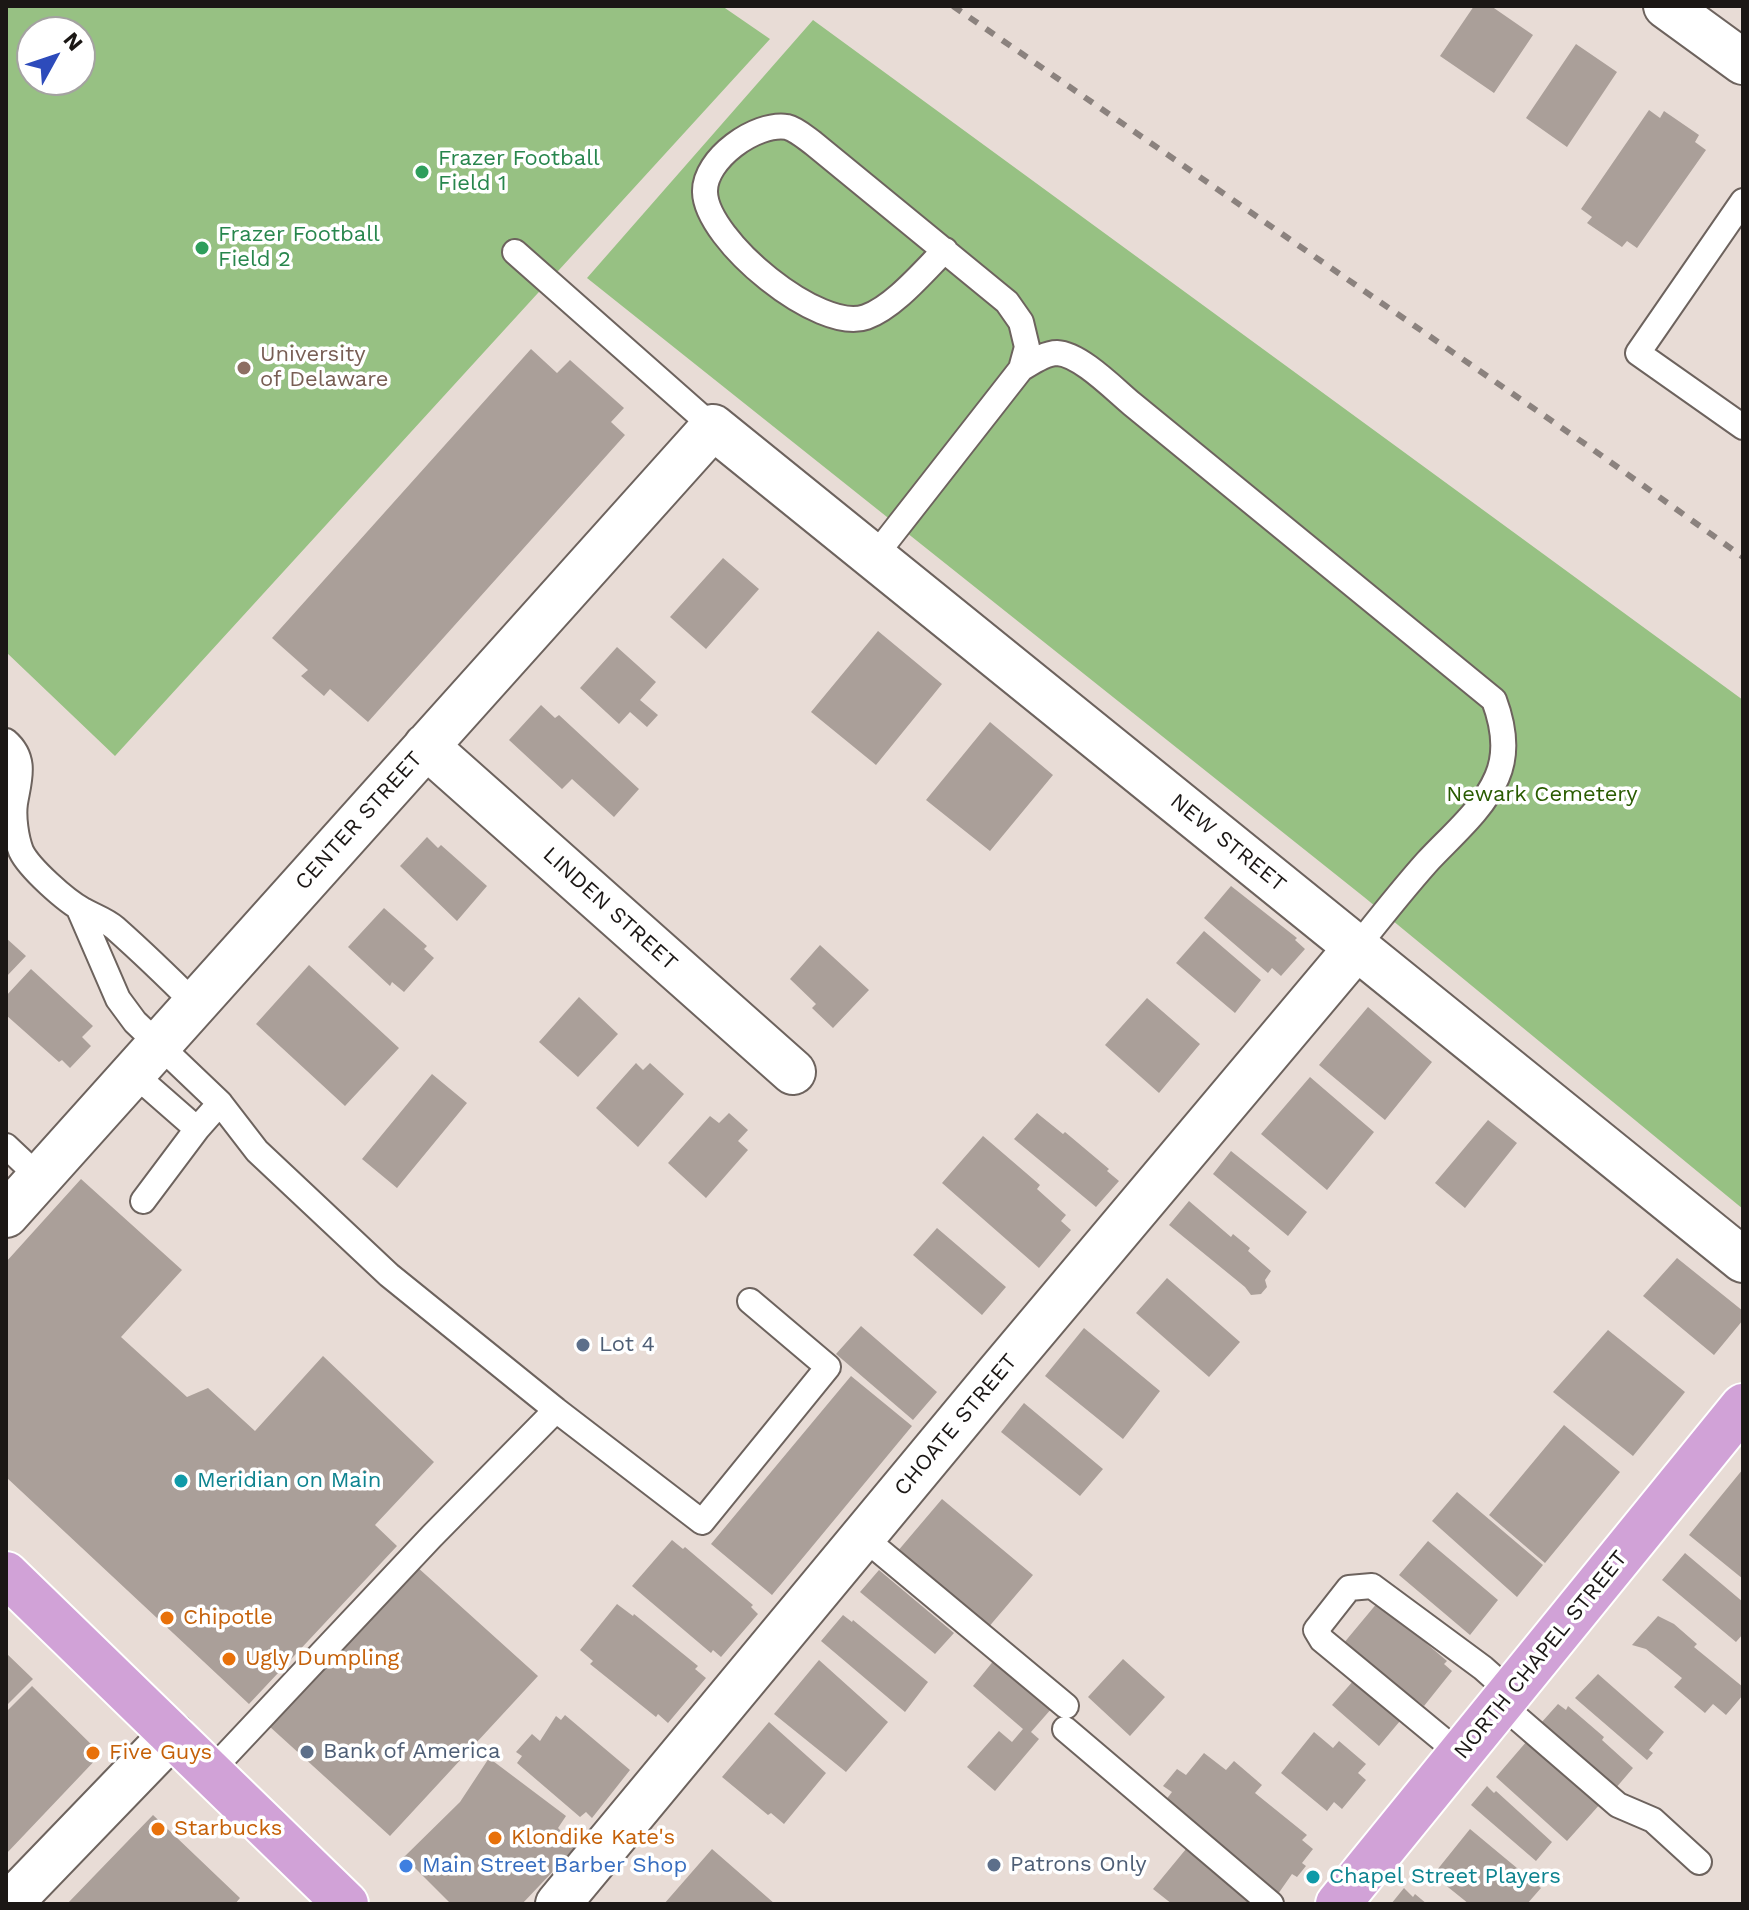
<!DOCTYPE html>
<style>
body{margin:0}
#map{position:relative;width:1749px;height:1910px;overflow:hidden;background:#e8dcd6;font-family:"Work Sans",sans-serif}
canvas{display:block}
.frame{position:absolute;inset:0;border:8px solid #1b1715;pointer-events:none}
.north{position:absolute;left:16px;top:16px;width:80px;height:80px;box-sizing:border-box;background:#fff;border:2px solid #a4a2a1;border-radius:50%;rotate:50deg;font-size:22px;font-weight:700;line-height:32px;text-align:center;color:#1b1715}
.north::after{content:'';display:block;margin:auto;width:28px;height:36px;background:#2d4bbb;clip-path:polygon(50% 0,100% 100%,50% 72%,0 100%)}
</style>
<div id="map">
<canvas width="1749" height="1910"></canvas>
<div class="frame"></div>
<div class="north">N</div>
</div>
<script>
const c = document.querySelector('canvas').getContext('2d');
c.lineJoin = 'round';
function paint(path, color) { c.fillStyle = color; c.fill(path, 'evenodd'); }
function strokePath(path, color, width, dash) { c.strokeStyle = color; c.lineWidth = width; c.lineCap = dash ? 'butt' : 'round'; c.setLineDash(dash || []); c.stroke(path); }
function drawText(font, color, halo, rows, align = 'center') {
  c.font = font + ' "Work Sans",sans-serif'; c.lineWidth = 7; c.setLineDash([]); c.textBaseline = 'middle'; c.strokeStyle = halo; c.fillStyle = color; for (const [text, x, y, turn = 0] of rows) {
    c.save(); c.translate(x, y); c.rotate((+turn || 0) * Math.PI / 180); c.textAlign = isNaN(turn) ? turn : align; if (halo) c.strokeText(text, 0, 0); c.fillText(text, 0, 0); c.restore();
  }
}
paint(new Path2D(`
 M 6,6 L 722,6 L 770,39 L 115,756 L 6,652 ZM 32,32 L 80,32 L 80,80 L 32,80 Z
 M 813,20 L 1743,700 L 1743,1209 L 1364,897 L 587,278 Z`), '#97c183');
paint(new Path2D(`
 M 1474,6 L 1491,6 L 1533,35 L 1494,93 L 1440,56 Z
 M 1576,44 L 1617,72 L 1567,147 L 1526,118 Z
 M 1649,110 L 1660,118 L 1664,111 L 1699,135 L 1695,142 L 1706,150 L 1637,248 L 1627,241 L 1622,247 L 1587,223 L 1592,217 L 1581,209 Z
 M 531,349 L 557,373 L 570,360 L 624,408 L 611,422 L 625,435 L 368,722 L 330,689 L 324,696 L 301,676 L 308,670 L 272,638 Z
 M 723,558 L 759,589 L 706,649 L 670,617 Z
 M 878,631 L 942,684 L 876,765 L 811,712 Z
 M 617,647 L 656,682 L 640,700 L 658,715 L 647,727 L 630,712 L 619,724 L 580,688 Z
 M 541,705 L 555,718 L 559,715 L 639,789 L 614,817 L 572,779 L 562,789 L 509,740 Z
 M 990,722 L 1053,775 L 990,851 L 926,800 Z
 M 427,837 L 438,848 L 441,845 L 487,886 L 457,921 L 400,866 Z
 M 1231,886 L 1297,938 L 1295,940 L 1305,949 L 1281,976 L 1272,968 L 1268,973 L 1204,918 Z
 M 384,908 L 427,946 L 424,949 L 434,958 L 404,992 L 392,982 L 390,986 L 348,947 Z
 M 1204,931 L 1261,980 L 1235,1013 L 1176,963 Z
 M 6,938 L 26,956 L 6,977 Z
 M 820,945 L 869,990 L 833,1028 L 812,1008 L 816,1004 L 790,979 Z
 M 309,965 L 399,1048 L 345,1106 L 256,1024 Z
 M 31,969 L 93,1026 L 82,1037 L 91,1046 L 70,1068 L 62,1060 L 59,1062 L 6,1015 L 6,996 Z
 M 579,997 L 618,1034 L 578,1077 L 539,1042 Z
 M 1147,998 L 1200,1044 L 1159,1093 L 1105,1045 Z
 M 1368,1007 L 1432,1062 L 1385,1120 L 1319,1065 Z
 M 636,1063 L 643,1070 L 650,1063 L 684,1094 L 638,1147 L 596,1108 Z
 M 432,1074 L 467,1103 L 397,1188 L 362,1159 Z
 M 1310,1077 L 1374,1132 L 1327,1190 L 1261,1134 Z
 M 729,1113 L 748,1130 L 738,1141 L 748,1150 L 706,1198 L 668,1163 L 710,1116 L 719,1123 Z
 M 1037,1113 L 1063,1134 L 1065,1132 L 1109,1169 L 1107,1171 L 1119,1181 L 1096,1207 L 1014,1139 Z
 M 1488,1120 L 1517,1143 L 1465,1208 L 1435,1183 Z
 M 983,1136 L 1040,1185 L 1037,1189 L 1066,1215 L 1061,1221 L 1071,1230 L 1039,1268 L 942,1183 Z
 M 1231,1151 L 1307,1212 L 1288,1236 L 1213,1174 Z
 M 81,1179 L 182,1270 L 121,1337 L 187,1397 L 208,1388 L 255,1431 L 323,1356 L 434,1462 L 375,1525 L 397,1546 L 249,1704 L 6,1477 L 6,1262 Z
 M 1189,1201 L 1231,1237 L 1233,1234 L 1250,1248 L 1248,1251 L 1271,1271 L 1265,1280 L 1267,1287 L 1261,1294 L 1251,1295 L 1245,1287 L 1169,1225 Z
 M 937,1228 L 1006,1287 L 982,1315 L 913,1255 Z
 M 1677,1258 L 1743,1311 L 1743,1320 L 1714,1355 L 1643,1296 Z
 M 1167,1278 L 1240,1342 L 1209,1377 L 1136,1313 Z
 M 861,1326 L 937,1392 L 913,1420 L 836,1354 Z
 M 1084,1328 L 1160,1391 L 1123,1439 L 1045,1376 Z
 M 1608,1330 L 1685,1392 L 1633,1456 L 1553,1392 Z
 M 851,1376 L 912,1426 L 772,1595 L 711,1544 Z
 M 1024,1403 L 1103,1469 L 1080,1496 L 1001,1432 Z
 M 1564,1425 L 1620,1472 L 1545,1563 L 1489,1515 Z
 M 1743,1469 L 1743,1579 L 1689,1535 Z
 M 1457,1492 L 1543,1565 L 1517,1597 L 1432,1521 Z
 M 942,1499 L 1033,1575 L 987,1629 L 897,1552 Z
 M 672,1540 L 683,1549 L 685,1547 L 753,1605 L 751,1607 L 758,1614 L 721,1657 L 713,1650 L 711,1653 L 632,1586 Z
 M 1428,1541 L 1498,1600 L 1470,1635 L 1399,1575 Z
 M 1685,1553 L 1743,1602 L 1743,1634 L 1736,1642 L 1662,1580 Z
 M 416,1566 L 538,1676 L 390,1836 L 269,1726 Z
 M 879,1570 L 954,1633 L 935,1654 L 860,1592 Z
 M 1378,1602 L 1447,1661 L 1444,1664 L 1452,1671 L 1424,1706 L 1415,1699 L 1412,1701 L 1343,1644 Z
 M 617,1604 L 633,1616 L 634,1614 L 698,1666 L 695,1669 L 706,1678 L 668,1723 L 658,1714 L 656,1717 L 590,1664 L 593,1661 L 580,1650 Z
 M 843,1615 L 852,1622 L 853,1620 L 928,1682 L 905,1712 L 821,1641 Z
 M 1658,1616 L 1674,1624 L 1697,1644 L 1694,1647 L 1743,1687 L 1743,1695 L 1726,1715 L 1713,1704 L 1705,1713 L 1674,1687 L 1682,1678 L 1646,1649 L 1632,1645 Z
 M 6,1653 L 33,1679 L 6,1706 Z
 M 995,1659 L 1052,1708 L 1031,1732 L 1039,1739 L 995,1791 L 967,1767 L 999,1731 L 1012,1742 L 1023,1729 L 973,1686 Z
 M 1123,1659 L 1165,1697 L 1130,1736 L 1088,1697 Z
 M 819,1660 L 888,1722 L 846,1772 L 774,1714 Z
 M 1598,1674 L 1664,1732 L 1649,1750 L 1653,1753 L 1647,1760 L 1575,1698 Z
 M 1354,1680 L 1405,1715 L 1379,1746 L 1332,1705 Z
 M 32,1686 L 101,1754 L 6,1854 L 6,1712 Z
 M 1558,1704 L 1566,1710 L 1568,1706 L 1604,1737 L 1602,1740 L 1633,1768 L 1615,1789 L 1541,1723 Z
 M 565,1715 L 630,1770 L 592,1818 L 586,1812 L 580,1817 L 517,1763 L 522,1756 L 516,1752 L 532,1734 L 540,1741 L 556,1716 L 561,1720 Z
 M 769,1722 L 826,1773 L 784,1824 L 771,1813 L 768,1815 L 722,1777 Z
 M 1314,1732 L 1333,1748 L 1339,1741 L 1366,1764 L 1358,1773 L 1366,1780 L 1342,1809 L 1334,1802 L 1327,1811 L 1281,1773 Z
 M 1527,1741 L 1601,1803 L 1567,1841 L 1496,1777 Z
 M 1204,1753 L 1226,1770 L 1234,1761 L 1262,1785 L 1255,1793 L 1307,1835 L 1302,1840 L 1313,1849 L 1302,1863 L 1306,1866 L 1297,1877 L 1292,1874 L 1278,1894 L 1165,1801 L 1172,1792 L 1163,1786 L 1177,1769 L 1186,1775 Z
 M 489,1758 L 566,1816 L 558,1828 L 576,1847 L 522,1904 L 451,1904 L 404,1857 L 460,1802 Z
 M 1487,1786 L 1494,1793 L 1496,1791 L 1552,1842 L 1536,1861 L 1471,1805 Z
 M 153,1815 L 240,1898 L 235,1904 L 67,1904 Z
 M 1470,1829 L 1541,1888 L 1527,1904 L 1469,1904 L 1433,1875 Z
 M 712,1849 L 775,1904 L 664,1904 Z
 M 1186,1849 L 1211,1866 L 1254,1901 L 1252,1904 L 1172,1904 L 1153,1889 Z
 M 1404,1888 L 1413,1897 L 1415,1894 L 1427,1904 L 1391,1904 Z`), '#aa9f99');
const lane = new Path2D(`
 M 1743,201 L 1638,353 L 1743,427
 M 945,250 C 924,271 894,307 866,317 C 820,334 706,240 705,192 C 704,159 756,122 787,127 C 796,129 806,138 813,143 L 1007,302 L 1021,322 L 1027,347 L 1021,369
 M 515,252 L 713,427
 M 874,557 L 1021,369 C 1031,363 1045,353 1057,353 C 1080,354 1114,389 1132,404 L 1494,700 C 1503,724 1508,752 1497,777 C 1483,810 1451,836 1427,862 C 1402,890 1380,918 1357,947
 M 6,741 C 27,759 19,779 15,803 C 13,817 16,838 21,851 C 29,868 66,901 83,910 C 93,916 106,920 115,928 C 142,952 169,978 195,1004
 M 79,909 L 118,999 L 135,1022 L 220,1103
 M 133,1073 L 197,1129
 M 6,1146 L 40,1178
 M 143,1201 L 197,1129 L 220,1103 L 257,1151 L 389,1275 L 556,1410 L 702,1522 L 828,1367 L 750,1301
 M 863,1537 L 1066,1706
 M 1501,1704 L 1618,1805 L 1653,1820 L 1699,1862
 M 1065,1729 L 1271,1904
 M 1460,1754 L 1322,1640 L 1316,1630 L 1349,1588 L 1372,1586 L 1483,1668 L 1510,1692
 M 210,1772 L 432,1536 L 556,1410`);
const street = new Path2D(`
 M 426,746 L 793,1072
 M 6,1215 L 713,427 L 1743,1260
 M 9,1904 L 172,1735
 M 558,1904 L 997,1375 L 1357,947`);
const secondary = new Path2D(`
 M 1666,6 L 1743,62`);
const primary = new Path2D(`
 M 6,1574 L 346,1904
 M 1338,1904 L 1743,1406`);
strokePath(lane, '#6d635e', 28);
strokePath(street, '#6d635e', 48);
strokePath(secondary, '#6d635e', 48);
strokePath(primary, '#fff', 48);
strokePath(lane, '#fff', 24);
strokePath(street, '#fff', 44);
strokePath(secondary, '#fff', 44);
strokePath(primary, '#d1a2d7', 44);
strokePath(new Path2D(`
 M 953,6 L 1588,446 L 1743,557`), '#8b827e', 6, [10, 10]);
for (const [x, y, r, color] of [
 [422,172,8,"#2e9e5b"],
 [202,248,8,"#2e9e5b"],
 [244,368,8,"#8d6e63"],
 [583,1345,8,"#5c6f8a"],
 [181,1481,8,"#0f9aa8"],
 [167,1618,8,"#e8710a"],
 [229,1659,8,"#e8710a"],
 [307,1752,8,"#5c6f8a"],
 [93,1753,8,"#e8710a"],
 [158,1829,8,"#e8710a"],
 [495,1838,8,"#e8710a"],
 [994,1865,8,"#5c6f8a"],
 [406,1866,8,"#3f7fe0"],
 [1313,1877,8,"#0f9aa8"]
]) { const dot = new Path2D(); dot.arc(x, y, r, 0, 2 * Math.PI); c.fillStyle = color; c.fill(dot); strokePath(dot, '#fff', 3); }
drawText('22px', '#27864d', '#fff', [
 ["Frazer Football",438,159],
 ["Field 1",438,184],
 ["Frazer Football",218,235],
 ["Field 2",218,260]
], 'left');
drawText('22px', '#785e54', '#fff', [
 ["University",260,355],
 ["of Delaware",260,380]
], 'left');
drawText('22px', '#295b01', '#fff', [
 ["Newark Cemetery",1542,795]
]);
drawText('22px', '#1b1715', '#fff', [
 ["CENTER STREET",359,821,-48],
 ["NEW STREET",1228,843,39],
 ["LINDEN STREET",610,909,42],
 ["CHOATE STREET",956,1425,-50],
 ["NORTH CHAPEL STREET",1541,1655,-51]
]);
drawText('22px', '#4e5e75', '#fff', [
 ["Lot 4",599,1345],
 ["Bank of America",323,1752],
 ["Patrons Only",1010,1865]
], 'left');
drawText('22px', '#0d838f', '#fff', [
 ["Meridian on Main",197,1481],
 ["Chapel Street Players",1329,1877]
], 'left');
drawText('22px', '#c56008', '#fff', [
 ["Chipotle",183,1618],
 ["Ugly Dumpling",245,1659],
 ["Five Guys",109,1753],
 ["Starbucks",174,1829],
 ["Klondike Kate's",511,1838]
], 'left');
drawText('22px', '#366cbe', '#fff', [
 ["Main Street Barber Shop",422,1866]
], 'left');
</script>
